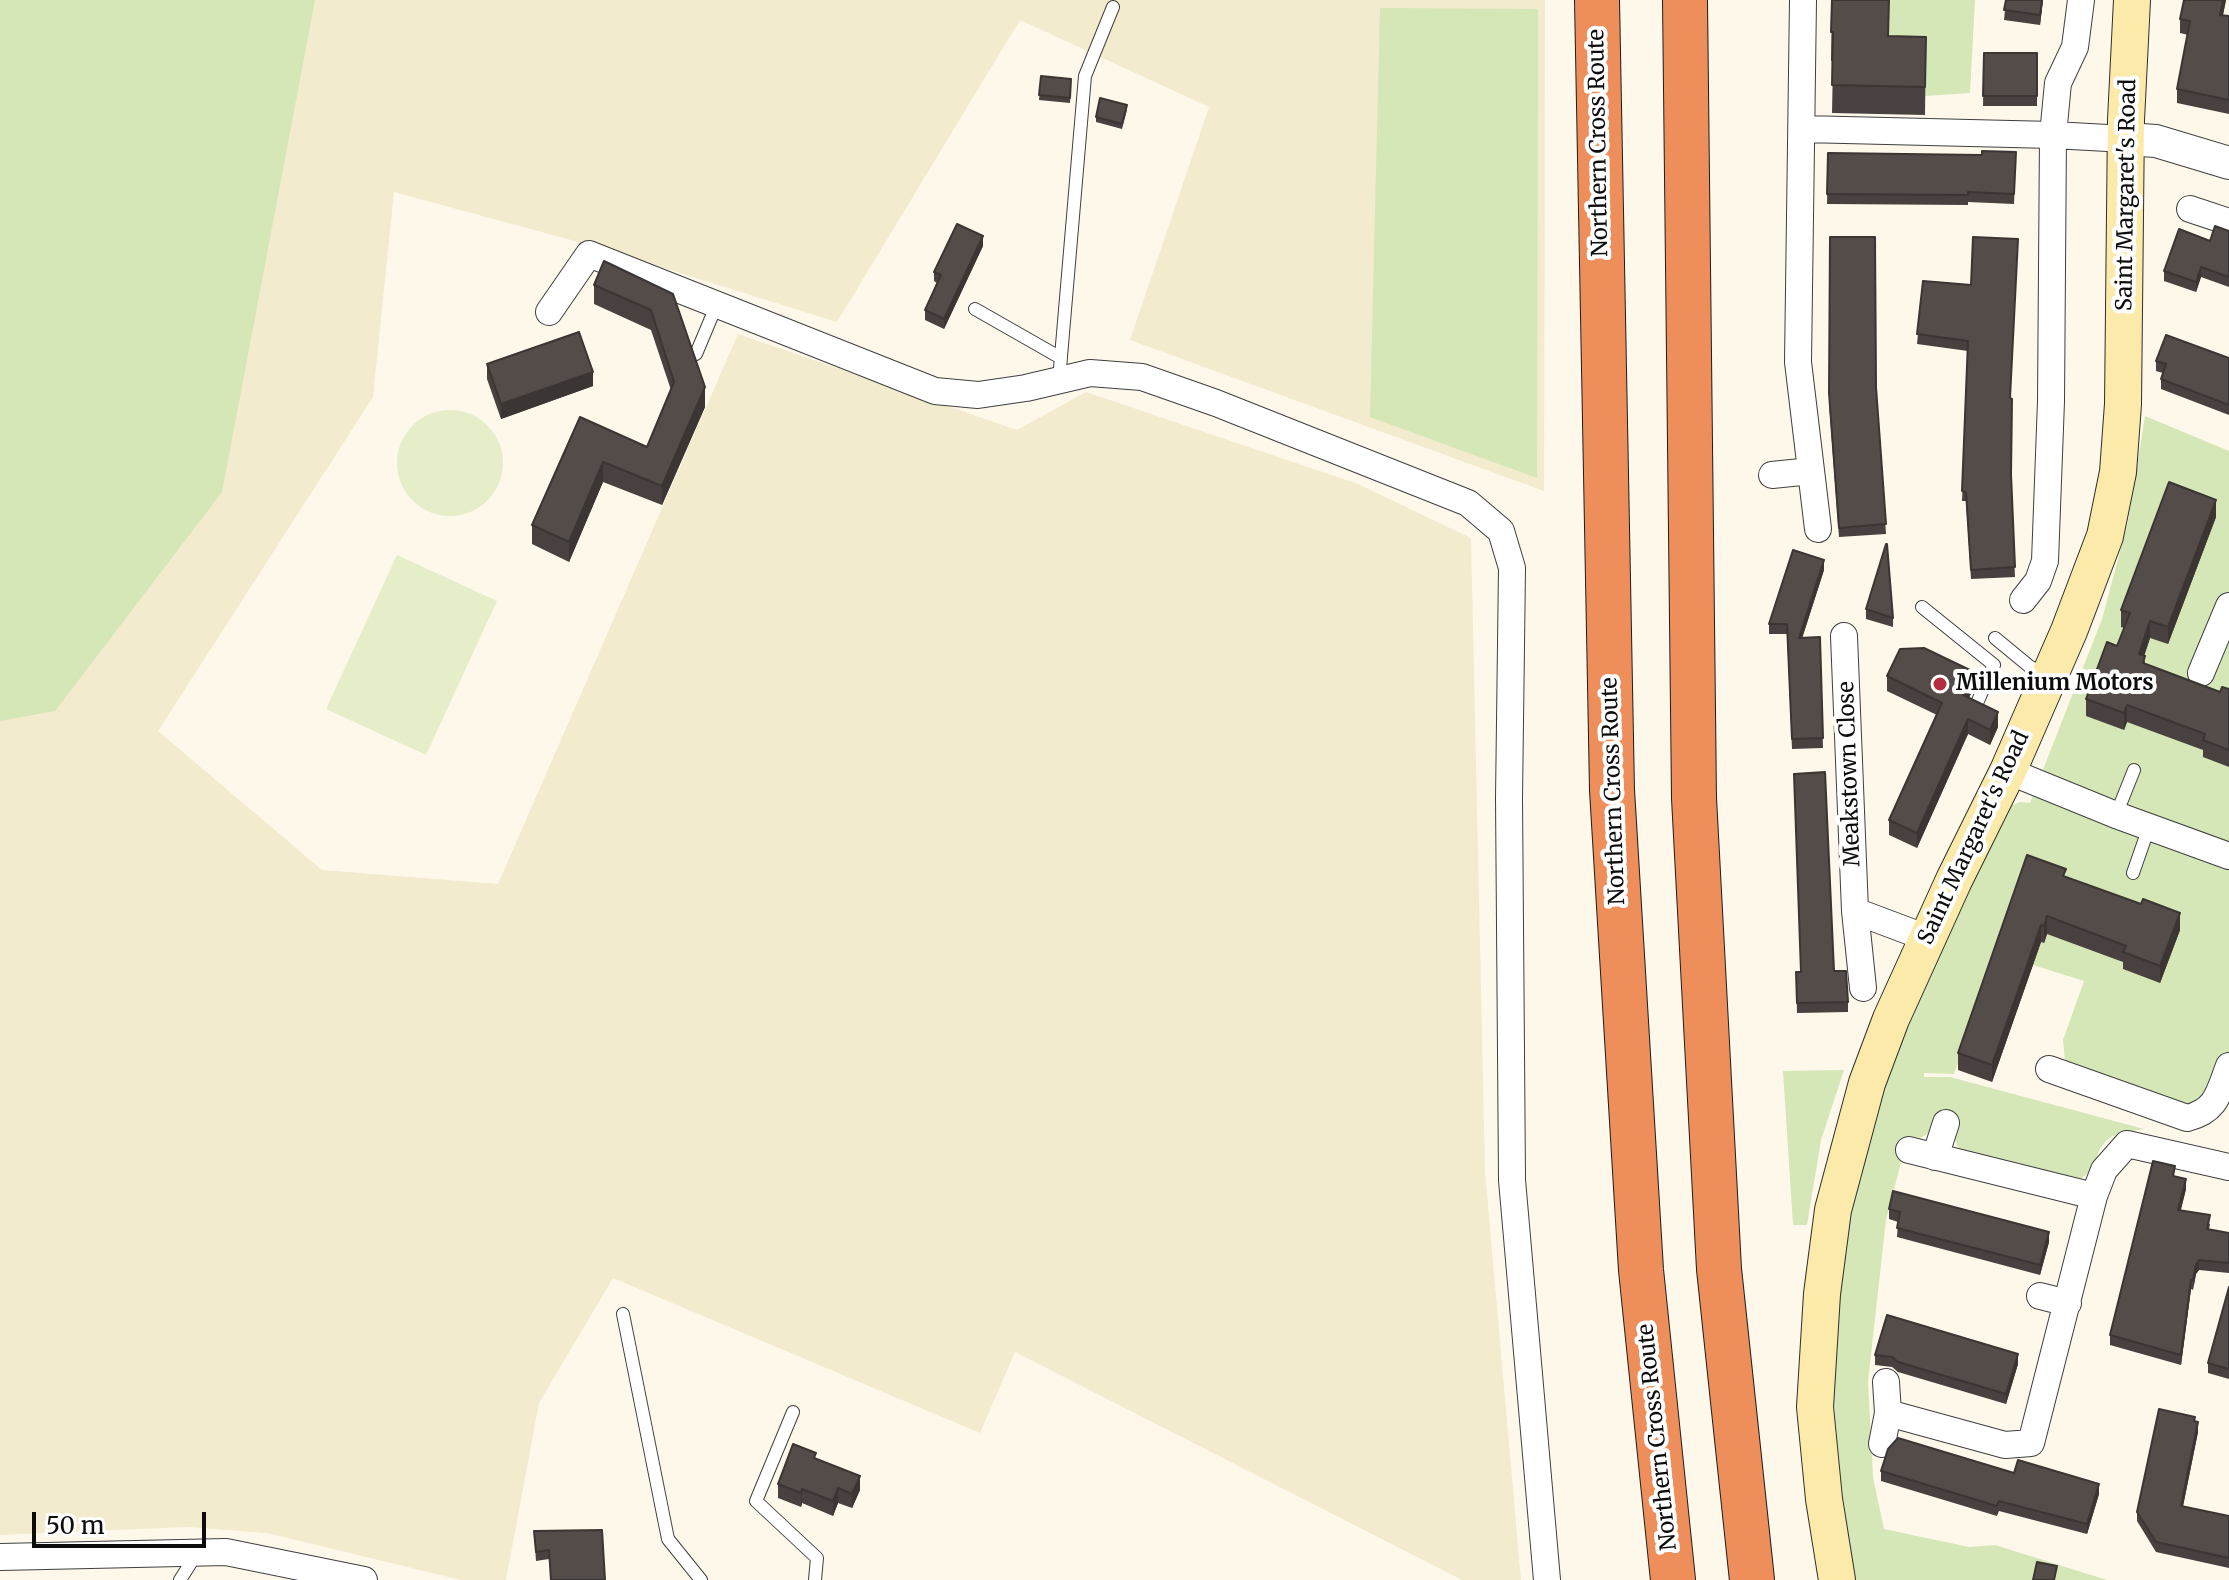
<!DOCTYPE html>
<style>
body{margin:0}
#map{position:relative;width:2229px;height:1580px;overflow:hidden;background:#fef8eb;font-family:Merriweather,serif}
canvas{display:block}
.scale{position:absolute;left:32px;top:1512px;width:174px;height:36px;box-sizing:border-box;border:4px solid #0c0c0c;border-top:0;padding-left:10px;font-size:24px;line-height:28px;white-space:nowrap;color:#0c0c0c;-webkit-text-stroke:6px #fff;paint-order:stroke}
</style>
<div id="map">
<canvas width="2229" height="1580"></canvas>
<div class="scale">50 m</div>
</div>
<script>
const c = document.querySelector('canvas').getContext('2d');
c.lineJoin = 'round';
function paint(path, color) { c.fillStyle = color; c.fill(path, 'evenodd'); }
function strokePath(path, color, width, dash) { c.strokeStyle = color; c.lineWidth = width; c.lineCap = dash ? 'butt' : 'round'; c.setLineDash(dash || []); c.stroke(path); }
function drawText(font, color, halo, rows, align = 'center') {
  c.font = font + ' Merriweather,serif'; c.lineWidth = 8; c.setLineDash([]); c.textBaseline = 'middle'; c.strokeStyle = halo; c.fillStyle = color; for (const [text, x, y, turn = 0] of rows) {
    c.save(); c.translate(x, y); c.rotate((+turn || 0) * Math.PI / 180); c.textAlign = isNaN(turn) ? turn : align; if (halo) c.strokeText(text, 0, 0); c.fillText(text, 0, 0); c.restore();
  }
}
paint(new Path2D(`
 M 0,0 L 1545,0 L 1544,491 L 1130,340 L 1209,107 L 1020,20 L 837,322 L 593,246 L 394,192 L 373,397 L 158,731 L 322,870 L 498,884 L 738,334 L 1017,430 L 1086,392 L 1358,484 L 1471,538 L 1485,1171 L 1521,1580 L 1462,1580 L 1015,1352 L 980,1433 L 613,1278 L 539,1403 L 506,1580 L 461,1580 L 267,1533 L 187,1527 L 0,1535 Z`), '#f2ebcd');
paint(new Path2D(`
 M 0,0 L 315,0 L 222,492 L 55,711 L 0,721 Z
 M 1889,0 L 1975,0 L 1970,93 L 1925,96 L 1926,44 L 1888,46 Z
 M 1380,8 L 1538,9 L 1537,478 L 1370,417 Z
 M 2145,416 L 2229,451 L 2229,1064 L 2217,1091 L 2182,1114 L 2065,1061 L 2063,1040 L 2084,981 L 1995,953 L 1954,1074 L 1924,1073 L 1924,1077 L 1950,1077 L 2144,1129 C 2134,1131 2119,1132 2111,1137 C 2092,1149 2098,1176 2074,1181 L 1966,1154 L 1957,1146 L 1954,1135 L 1931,1132 L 1920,1138 L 1908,1136 L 1886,1220 L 1868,1381 L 1873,1477 L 1884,1529 L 1969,1547 L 1995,1545 L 2107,1580 L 1855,1580 L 1846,1539 L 1834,1442 L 1832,1368 L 1836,1286 L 1866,1133 L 1920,990 L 2010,806 L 2021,802 L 2030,803 L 2102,619 L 2128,522 Z
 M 1844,1070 L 1821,1140 L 1807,1225 L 1793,1225 L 1783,1071 Z`), '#d5e6b7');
paint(new Path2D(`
 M397 463a53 53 0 1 1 106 0a53 53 0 1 1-106 0Z
 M 397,555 L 497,601 L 426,755 L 326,709 Z`), '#e5eec8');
const service = new Path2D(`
 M 975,309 L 1061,358
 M 696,354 L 717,304
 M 1059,380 L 1085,76 L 1113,7
 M 1922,607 L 1994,665 L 1977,703
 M 1995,638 L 2029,666 L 2047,676
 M 2116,815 L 2134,770
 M 2133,873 L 2149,827
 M 623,1314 L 668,1539 L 701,1580
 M 793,1412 L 756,1501 L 817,1558 L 815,1580
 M 180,1580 L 197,1553`);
const minor = new Path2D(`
 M 1803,0 L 1798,362 L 1818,529
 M 1803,129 L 2053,135 L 2126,139
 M 2190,209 L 2229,222
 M 549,312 L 589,254 L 935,391 L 978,395 L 1026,388 L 1090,373 L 1142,377 L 1216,403 L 1468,503 L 1501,531 L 1512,568 L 1509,798 L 1512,1180 L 1547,1580
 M 1772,475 L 1811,471
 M 2023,600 L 2038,581 L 2045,561 L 2051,401 L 2053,135 L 2058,83 L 2075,47 L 2081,0
 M 1844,636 L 1855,911 L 1863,988
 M 2201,673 L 2229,606
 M 2008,771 L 2116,815 L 2229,856
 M 1855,911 L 1927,938
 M 2049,1069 L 2187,1118 C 2217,1111 2219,1092 2229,1066
 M 1909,1150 L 2094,1196
 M 1935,1157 L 1946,1123
 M 2040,1296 L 2068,1303
 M 1888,1413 L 2005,1445 L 2031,1443 L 2094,1196 L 2104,1170 L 2127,1144 L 2229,1167
 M 1882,1444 L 1888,1413 L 1886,1382
 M 0,1557 L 226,1552 L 364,1580`);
const tertiary = new Path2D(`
 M 2126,139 L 2156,141 L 2229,163`);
const secondary = new Path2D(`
 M 1837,1580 L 1824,1499 L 1815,1407 L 1822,1294 L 1833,1210 L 1867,1083 L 1891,1019 L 1954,880 L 2008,771 L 2069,631 L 2105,536 L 2118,472 L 2123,404 L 2126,120 L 2132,0`);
const motorway = new Path2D(`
 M 1597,0 L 1612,790 L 1641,1270 L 1673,1580
 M 1685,0 L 1694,798 L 1719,1269 L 1752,1580`);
strokePath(service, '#3f3f3f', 14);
strokePath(minor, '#3f3f3f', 28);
strokePath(tertiary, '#3f3f3f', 34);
strokePath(secondary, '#2e2e2e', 38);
strokePath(motorway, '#1d1d1d', 46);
strokePath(service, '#fff', 12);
strokePath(minor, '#fff', 26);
strokePath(tertiary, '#fff', 32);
strokePath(secondary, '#fbeaa9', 36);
strokePath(motorway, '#ee8e5a', 44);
paint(new Path2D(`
 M 1832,0 L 1889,0 L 1889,36 L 1926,37 L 1925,115 L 1832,113 L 1833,61 L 1831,61 Z
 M 2006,0 L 2043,0 L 2040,25 L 2004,20 Z
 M 2184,0 L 2226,0 L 2223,15 L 2229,16 L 2229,114 L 2177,103 L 2177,89 L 2188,35 L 2180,33 L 2180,19 Z
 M 1984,53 L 2037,53 L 2037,106 L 1983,106 Z
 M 1041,76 L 1071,79 L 1070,103 L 1039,100 Z
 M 1127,110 L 1122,129 L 1096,122 L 1096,117 Z
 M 2016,152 L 2014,204 L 1968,202 L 1968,205 L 1827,204 L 1828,153 L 1982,155 Z
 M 2229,231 L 2229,287 L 2201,277 L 2196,292 L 2164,281 L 2164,271 L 2210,241 Z
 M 1830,237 L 1876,387 L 1886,534 L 1839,537 L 1829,403 Z
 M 983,246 L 944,329 L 925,320 L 925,310 L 937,283 L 934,281 L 934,272 Z
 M 1923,281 L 2011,398 L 2011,477 L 2015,577 L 1971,579 L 1966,501 L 1962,501 L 1968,351 L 1917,344 Z
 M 594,285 L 673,294 L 705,407 L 662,505 L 603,482 L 569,562 L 532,544 L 532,525 L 580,417 L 647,447 L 671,390 L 651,330 L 594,304 Z
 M 2229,358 L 2229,415 L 2161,389 L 2161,379 L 2163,373 L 2156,371 L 2156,361 Z
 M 487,364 L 593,386 L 501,419 L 487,379 Z
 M 2216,517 L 2168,644 L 2150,638 L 2144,656 L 2145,664 L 2220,692 L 2229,689 L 2229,767 L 2203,757 L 2203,750 L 2127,722 L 2124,730 L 2086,716 L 2086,699 L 2117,646 L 2124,628 L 2121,627 L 2121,610 Z
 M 1824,570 L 1802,638 L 1820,637 L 1823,748 L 1792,749 L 1787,634 L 1769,634 L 1769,624 Z
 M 1866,609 L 1893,618 L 1893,627 L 1866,619 Z
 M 1887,676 L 1974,687 L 1969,698 L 1998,727 L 1990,745 L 1968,734 L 1917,848 L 1889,835 L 1889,820 L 1937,715 L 1887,691 Z
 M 2066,877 L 2180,930 L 2160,983 L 2123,969 L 2123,962 L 2047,934 L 2044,943 L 2041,942 L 1992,1082 L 1958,1070 L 1958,1053 Z
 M 1834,971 L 1848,1002 L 1848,1012 L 1797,1013 L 1796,972 Z
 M 2175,1176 L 2186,1189 L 2181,1210 L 2210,1224 L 2209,1229 L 2229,1233 L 2229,1273 L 2199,1270 L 2196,1274 L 2193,1290 L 2191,1289 L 2181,1365 L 2110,1345 L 2110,1335 Z
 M 1889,1209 L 2049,1242 L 2040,1275 L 1897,1237 L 1898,1222 L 1889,1219 Z
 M 2229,1287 L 2229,1379 L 2208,1373 L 2208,1363 Z
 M 1875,1355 L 2018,1364 L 2006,1404 L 1898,1372 L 1892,1367 L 1875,1365 Z
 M 2195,1422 L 2198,1432 L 2183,1506 L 2229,1516 L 2229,1568 L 2156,1552 L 2137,1521 L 2137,1512 Z
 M 816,1459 L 860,1490 L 852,1508 L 838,1503 L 833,1516 L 802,1503 L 801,1507 L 778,1498 L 778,1484 Z
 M 1881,1471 L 2014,1473 L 2099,1494 L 2087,1534 L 1999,1511 L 1997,1516 L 1881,1481 Z
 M 534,1531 L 605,1580 L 549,1559 L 536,1561 Z`), '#48413f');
paint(new Path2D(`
 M 2042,0 L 2043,0 L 2040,25 L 2040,15 Z
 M 2223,0 L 2226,0 L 2220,29 L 2220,15 Z
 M 983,236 L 983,246 L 944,329 L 944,319 Z
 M 2201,267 L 2201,277 L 2196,292 L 2196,282 Z
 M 593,372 L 593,386 L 501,419 L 501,404 Z
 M 705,387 L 705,407 L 662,505 L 662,486 Z
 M 603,462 L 603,482 L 569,562 L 569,542 Z
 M 2216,500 L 2216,517 L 2168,644 L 2168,627 Z
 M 1824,560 L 1824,570 L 1799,648 L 1799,638 Z
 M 2150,621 L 2150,638 L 2139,671 L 2139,654 Z
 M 1974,672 L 1974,687 L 1963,710 L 1963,695 Z
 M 2127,705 L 2127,722 L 2124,730 L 2124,713 Z
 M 1998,712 L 1998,727 L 1990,745 L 1990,730 Z
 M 1968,719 L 1968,734 L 1917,848 L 1917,833 Z
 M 2180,913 L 2180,930 L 2160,983 L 2160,966 Z
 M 2047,916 L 2047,934 L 2044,943 L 2044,926 Z
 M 2041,925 L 2041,942 L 1992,1082 L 1992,1065 Z
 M 2186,1179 L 2186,1189 L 2178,1219 L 2178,1210 Z
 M 2049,1232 L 2049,1242 L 2040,1275 L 2040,1265 Z
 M 2199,1260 L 2199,1270 L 2196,1274 L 2193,1290 L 2196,1264 Z
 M 2191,1280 L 2191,1289 L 2181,1365 L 2181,1355 Z
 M 2018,1354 L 2018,1364 L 2006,1404 L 2006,1394 Z
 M 2198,1422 L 2198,1432 L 2181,1516 L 2181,1506 Z
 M 860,1476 L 860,1490 L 852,1508 L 852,1494 Z
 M 2099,1484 L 2099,1494 L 2087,1534 L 2087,1524 Z
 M 838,1488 L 838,1503 L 833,1516 L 833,1501 Z
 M 802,1489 L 802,1503 L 801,1507 L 801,1493 Z`), '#3b3533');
const building = new Path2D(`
 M 1832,0 L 1889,0 L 1888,36 L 1926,37 L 1925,87 L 1832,85 L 1833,32 L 1831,32 Z
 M 2006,0 L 2042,0 L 2040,15 L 2004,10 Z
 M 2184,0 L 2223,0 L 2220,15 L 2229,16 L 2229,100 L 2177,89 L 2190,21 L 2180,19 Z
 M 1984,53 L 2037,53 L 2037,96 L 1983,96 Z
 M 1041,76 L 1071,79 L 1070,98 L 1039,95 Z
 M 1100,98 L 1127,105 L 1122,124 L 1096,117 Z
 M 1982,151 L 2016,152 L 2014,194 L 1968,192 L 1968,195 L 1827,194 L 1828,153 L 1982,155 Z
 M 957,224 L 983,236 L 944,319 L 925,310 L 941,275 L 934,272 Z
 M 2215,226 L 2229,231 L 2229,277 L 2201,267 L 2196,282 L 2164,271 L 2179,229 L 2210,241 Z
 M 1830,237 L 1875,237 L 1876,387 L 1886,524 L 1839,528 L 1829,393 Z
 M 1973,237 L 2018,239 L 2010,398 L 2012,399 L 2011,474 L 2015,567 L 1971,570 L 1966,492 L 1962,491 L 1968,341 L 1917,334 L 1923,281 L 1971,285 Z
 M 604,261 L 673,294 L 705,387 L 662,486 L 603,462 L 569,542 L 532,525 L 580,417 L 647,447 L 674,382 L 651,310 L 594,285 Z
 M 579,332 L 593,372 L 501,404 L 487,364 Z
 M 2166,335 L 2229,358 L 2229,405 L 2161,379 L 2166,364 L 2156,361 Z
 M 2169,482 L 2216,500 L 2168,627 L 2150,621 L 2139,654 L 2145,656 L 2143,663 L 2220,692 L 2222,687 L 2229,689 L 2229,750 L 2203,740 L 2205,734 L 2127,705 L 2124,713 L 2086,699 L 2107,642 L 2117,646 L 2130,613 L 2121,610 Z
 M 1886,544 L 1887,544 L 1893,618 L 1866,609 Z
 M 1793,550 L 1824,560 L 1799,638 L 1820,637 L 1823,738 L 1792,739 L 1787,624 L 1769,624 Z
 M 1924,648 L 1974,672 L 1963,695 L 1998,712 L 1990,730 L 1968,719 L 1917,833 L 1889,820 L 1942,703 L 1887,676 L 1900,649 Z
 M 1825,772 L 1834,971 L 1846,971 L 1848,1002 L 1797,1003 L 1796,972 L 1801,972 L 1794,774 Z
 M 2027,855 L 2066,869 L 2063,876 L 2141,904 L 2143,899 L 2180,913 L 2160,966 L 2123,952 L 2126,946 L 2047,916 L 2044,926 L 2041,925 L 1992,1065 L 1958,1053 Z
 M 2153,1161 L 2175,1166 L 2173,1176 L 2186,1179 L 2178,1210 L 2210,1215 L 2207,1229 L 2229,1233 L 2229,1263 L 2199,1260 L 2196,1264 L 2193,1280 L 2191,1280 L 2181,1355 L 2110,1335 Z
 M 1893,1191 L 2049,1232 L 2040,1265 L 1897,1228 L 1900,1212 L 1889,1209 Z
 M 2229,1287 L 2229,1369 L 2208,1363 Z
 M 1887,1315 L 2018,1354 L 2006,1394 L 1898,1362 L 1892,1357 L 1875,1355 Z
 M 2159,1409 L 2195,1417 L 2194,1421 L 2198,1422 L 2181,1506 L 2229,1516 L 2229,1558 L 2156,1542 L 2137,1512 Z
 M 1898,1438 L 2014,1473 L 2018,1460 L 2099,1484 L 2087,1524 L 1999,1501 L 1997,1506 L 1881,1471 L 1888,1449 Z
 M 793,1444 L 816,1453 L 814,1458 L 860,1476 L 852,1494 L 838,1488 L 833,1501 L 802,1489 L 801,1493 L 778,1484 Z
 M 602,1530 L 605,1580 L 551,1580 L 549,1550 L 536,1552 L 534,1531 Z
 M 2037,1562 L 2057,1566 L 2054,1580 L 2033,1580 Z`);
paint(building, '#544c49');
strokePath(building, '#3b3533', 2);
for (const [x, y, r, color] of [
 [1940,684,8,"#b52b40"]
]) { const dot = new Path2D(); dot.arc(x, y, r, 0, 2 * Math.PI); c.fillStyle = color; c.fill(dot); strokePath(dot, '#fff', 3); }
drawText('22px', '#0c0c0c', '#fff', [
 ["Northern Cross Route",1599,143,-91],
 ["Saint Margaret's Road",2127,195,-89],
 ["Meakstown Close",1850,774,-92],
 ["Northern Cross Route",1614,791,-92],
 ["Saint Margaret's Road",1974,838,-65],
 ["Northern Cross Route",1658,1437,-96]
]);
drawText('bold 22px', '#0c0c0c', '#fff', [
 ["Millenium Motors",1956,684]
], 'left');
</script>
